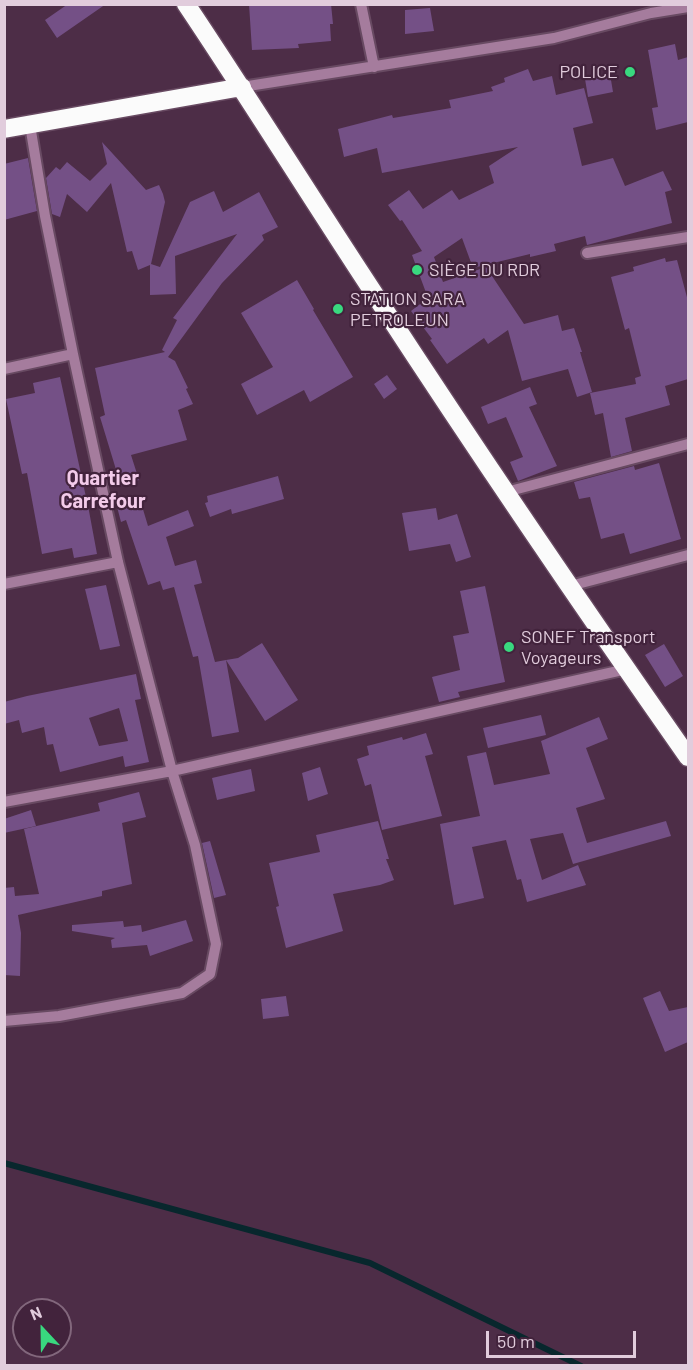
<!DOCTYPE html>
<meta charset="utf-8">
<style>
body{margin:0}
#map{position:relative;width:693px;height:1370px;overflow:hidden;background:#4d2d47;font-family:Barlow,sans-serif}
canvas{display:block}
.frame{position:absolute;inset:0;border:6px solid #e1ccdc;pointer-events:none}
.north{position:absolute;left:12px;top:1298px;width:60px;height:60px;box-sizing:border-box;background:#42233c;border:2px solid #82677c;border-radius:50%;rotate:338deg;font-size:16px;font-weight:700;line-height:24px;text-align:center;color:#e1ccdc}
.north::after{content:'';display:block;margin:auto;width:21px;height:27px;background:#39d87f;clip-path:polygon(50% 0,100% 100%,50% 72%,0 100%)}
.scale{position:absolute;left:486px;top:1331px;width:150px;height:27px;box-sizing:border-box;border:3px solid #e1ccdc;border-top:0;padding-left:8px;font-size:18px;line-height:21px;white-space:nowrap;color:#e1ccdc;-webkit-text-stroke:4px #42233c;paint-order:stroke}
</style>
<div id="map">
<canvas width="693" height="1370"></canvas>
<div class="frame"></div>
<div class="north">N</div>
<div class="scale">50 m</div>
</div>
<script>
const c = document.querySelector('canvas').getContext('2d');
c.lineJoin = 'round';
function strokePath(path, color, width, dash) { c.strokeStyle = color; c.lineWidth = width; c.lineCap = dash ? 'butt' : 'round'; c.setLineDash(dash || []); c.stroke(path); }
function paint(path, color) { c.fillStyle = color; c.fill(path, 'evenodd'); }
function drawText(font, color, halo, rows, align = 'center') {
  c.font = font + ' Barlow,sans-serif'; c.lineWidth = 4.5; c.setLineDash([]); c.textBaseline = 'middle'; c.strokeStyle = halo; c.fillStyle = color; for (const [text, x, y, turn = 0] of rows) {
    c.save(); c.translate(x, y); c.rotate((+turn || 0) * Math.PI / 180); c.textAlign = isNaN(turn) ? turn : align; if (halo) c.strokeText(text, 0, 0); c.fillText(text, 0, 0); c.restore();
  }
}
strokePath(new Path2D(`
 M 4,1163 L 370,1263 L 581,1366`), '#08272d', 6);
paint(new Path2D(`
 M 68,4 L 106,4 L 57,38 L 45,20 Z
 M 249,4 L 331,4 L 333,24 L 330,24 L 331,41 L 298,44 L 299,48 L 252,50 Z
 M 430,8 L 434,31 L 405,34 L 405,10 Z
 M 675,44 L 678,60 L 688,57 L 688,122 L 656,130 L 652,108 L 658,107 L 648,50 Z
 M 528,69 L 533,81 L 552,76 L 556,95 L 584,88 L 593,123 L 573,128 L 582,166 L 613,158 L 625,186 L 663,171 L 672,190 L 665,192 L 672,223 L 587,245 L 585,236 L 554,244 L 556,251 L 530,257 L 530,254 L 473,268 L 462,238 L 434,257 L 443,282 L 486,267 L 524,324 L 558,315 L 562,331 L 574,328 L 582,352 L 580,352 L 592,392 L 577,397 L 568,369 L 522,381 L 508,330 L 488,344 L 484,338 L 447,364 L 430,340 L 432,339 L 411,311 L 428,298 L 412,255 L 422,251 L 402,220 L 400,221 L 388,205 L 409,190 L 423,209 L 452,190 L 459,200 L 494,183 L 489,166 L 518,147 L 382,173 L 377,148 L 344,157 L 338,129 L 392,115 L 393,118 L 451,108 L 449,100 L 493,91 L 491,87 L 505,82 L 504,78 Z
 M 610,74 L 613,92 L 588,97 L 585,79 Z
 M 102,142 L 146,190 L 159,185 L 163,194 L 165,202 L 151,264 L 160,267 L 190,202 L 214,191 L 223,212 L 259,192 L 278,227 L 262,235 L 264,240 L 222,283 L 168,357 L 175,361 L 188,388 L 186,389 L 193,404 L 178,410 L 187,440 L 131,455 L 139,480 L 121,486 L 100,417 L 105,415 L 95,368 L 165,352 L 162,350 L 177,320 L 173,318 L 237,234 L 175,256 L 176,294 L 150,295 L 150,265 L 138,270 L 132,251 L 127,252 L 111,183 L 87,212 L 67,194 L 60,217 L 52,214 L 46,178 L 56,167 L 60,170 L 67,162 L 90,181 L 107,164 Z
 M 28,158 L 37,211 L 4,220 L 4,164 Z
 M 665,258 L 666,262 L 677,260 L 688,301 L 688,379 L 665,386 L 670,405 L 625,418 L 632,451 L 611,457 L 603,413 L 595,415 L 590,393 L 636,384 L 635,378 L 641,376 L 629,328 L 625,330 L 611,277 L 634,271 L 633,267 Z
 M 297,280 L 314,309 L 313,310 L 353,377 L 310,402 L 304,390 L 257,415 L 241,384 L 273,367 L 241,313 Z
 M 387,375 L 397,389 L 384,399 L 374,384 Z
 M 60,377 L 89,511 L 97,554 L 74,558 L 72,548 L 42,554 L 27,473 L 22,474 L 6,399 L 35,393 L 33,383 Z
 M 530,387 L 537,404 L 529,407 L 557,466 L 518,481 L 510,462 L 523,457 L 506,417 L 488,424 L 481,407 Z
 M 659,463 L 681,539 L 630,554 L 624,533 L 601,539 L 590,497 L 579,499 L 574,482 L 634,466 L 635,470 Z
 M 278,476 L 284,499 L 232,514 L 231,509 L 210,517 L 205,503 L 208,502 L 207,496 Z
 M 139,496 L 148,526 L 188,510 L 194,526 L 166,537 L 175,566 L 196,560 L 202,583 L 194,585 L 215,662 L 226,660 L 239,732 L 212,737 L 198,656 L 193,657 L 174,587 L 163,590 L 160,581 L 148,585 L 126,520 L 121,522 L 116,503 Z
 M 436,508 L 438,520 L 457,514 L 471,557 L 456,562 L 450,544 L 409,551 L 402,513 Z
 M 106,585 L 120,646 L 100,650 L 85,589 Z
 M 485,586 L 505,682 L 458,692 L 460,697 L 439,702 L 432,677 L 460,670 L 453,636 L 469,633 L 460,591 Z
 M 262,643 L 298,700 L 265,721 L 226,660 L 238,658 Z
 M 664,644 L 683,676 L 665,687 L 645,655 Z
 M 136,674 L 141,699 L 135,700 L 149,762 L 125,767 L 123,756 L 60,772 L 53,744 L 47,745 L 44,727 L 22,733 L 19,720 L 4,724 L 4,702 L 27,696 ZM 119,708 L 128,741 L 99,746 L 89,718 Z
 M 541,715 L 546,735 L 488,748 L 483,728 Z
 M 599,717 L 608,739 L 586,748 L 605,799 L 576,808 L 587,843 L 666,821 L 671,836 L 573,864 L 563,833 L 530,839 L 542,880 L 578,865 L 586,885 L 527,902 L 521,879 L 517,880 L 506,840 L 472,847 L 484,898 L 454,905 L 440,824 L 480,816 L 467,756 L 486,752 L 494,785 L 550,774 L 541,741 Z
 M 426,733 L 433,754 L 425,756 L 442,816 L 382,830 L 371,784 L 365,786 L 357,759 L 369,755 L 367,746 L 402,737 L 403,740 Z
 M 320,767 L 328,794 L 308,801 L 302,773 Z
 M 251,769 L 255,791 L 217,800 L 212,778 Z
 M 139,792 L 146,817 L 122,823 L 132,884 L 102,891 L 102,896 L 18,915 L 21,933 L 20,976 L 4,975 L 4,888 L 14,887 L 15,896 L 39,894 L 24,829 L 100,811 L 98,803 Z
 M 31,810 L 36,826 L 4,833 L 4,819 Z
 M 378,821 L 389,859 L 386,859 L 394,880 L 380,885 L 333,894 L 343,931 L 286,948 L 276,907 L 279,906 L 269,863 L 320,852 L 316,835 Z
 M 210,841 L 226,895 L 214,898 L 202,843 Z
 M 186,920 L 193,941 L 150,956 L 147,945 L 112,948 L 111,940 L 115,938 L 72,931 L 72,925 L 123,921 L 124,927 L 141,925 L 142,932 Z
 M 660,991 L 669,1011 L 688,1007 L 688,1042 L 665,1052 L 643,998 Z
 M 286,996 L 289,1016 L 263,1019 L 261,999 Z`), '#745086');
const minor = new Path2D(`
 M 361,4 L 374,67
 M 242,87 L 554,38 L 651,13 L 688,7
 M 587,253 L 688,237
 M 4,369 L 73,354
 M 506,492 L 688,444
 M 4,584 L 118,562
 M 570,586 L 688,555
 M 4,802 L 172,771 L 627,669
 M 4,1021 L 59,1016 L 182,993 L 210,974 L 216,944 L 195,845 L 172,771 L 118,562 L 73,354 L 45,216 L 30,125`);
const highway = new Path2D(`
 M 186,4 C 251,101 313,201 377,298 C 478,453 582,606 688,757
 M 4,129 L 242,87`);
strokePath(minor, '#684a62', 14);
strokePath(highway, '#684a62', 21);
strokePath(minor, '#a57c9d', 10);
strokePath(highway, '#fbfbfb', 18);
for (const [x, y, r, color] of [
 [630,72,6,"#39d87f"],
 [417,270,6,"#39d87f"],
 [338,309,6,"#39d87f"],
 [509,647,6,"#39d87f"]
]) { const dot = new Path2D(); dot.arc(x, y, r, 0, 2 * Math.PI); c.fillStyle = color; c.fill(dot); strokePath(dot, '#42233c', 2); }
drawText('18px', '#e1ccdc', '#42233c', [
 ["POLICE",618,72,"right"],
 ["SIÈGE DU RDR",429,270],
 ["STATION SARA",350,299],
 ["PETROLEUN",350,320],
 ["SONEF Transport",521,637],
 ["Voyageurs",521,658]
], 'left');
drawText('bold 20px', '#f3cbea', '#42233c', [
 ["Quartier",103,478],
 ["Carrefour",103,501]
]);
</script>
